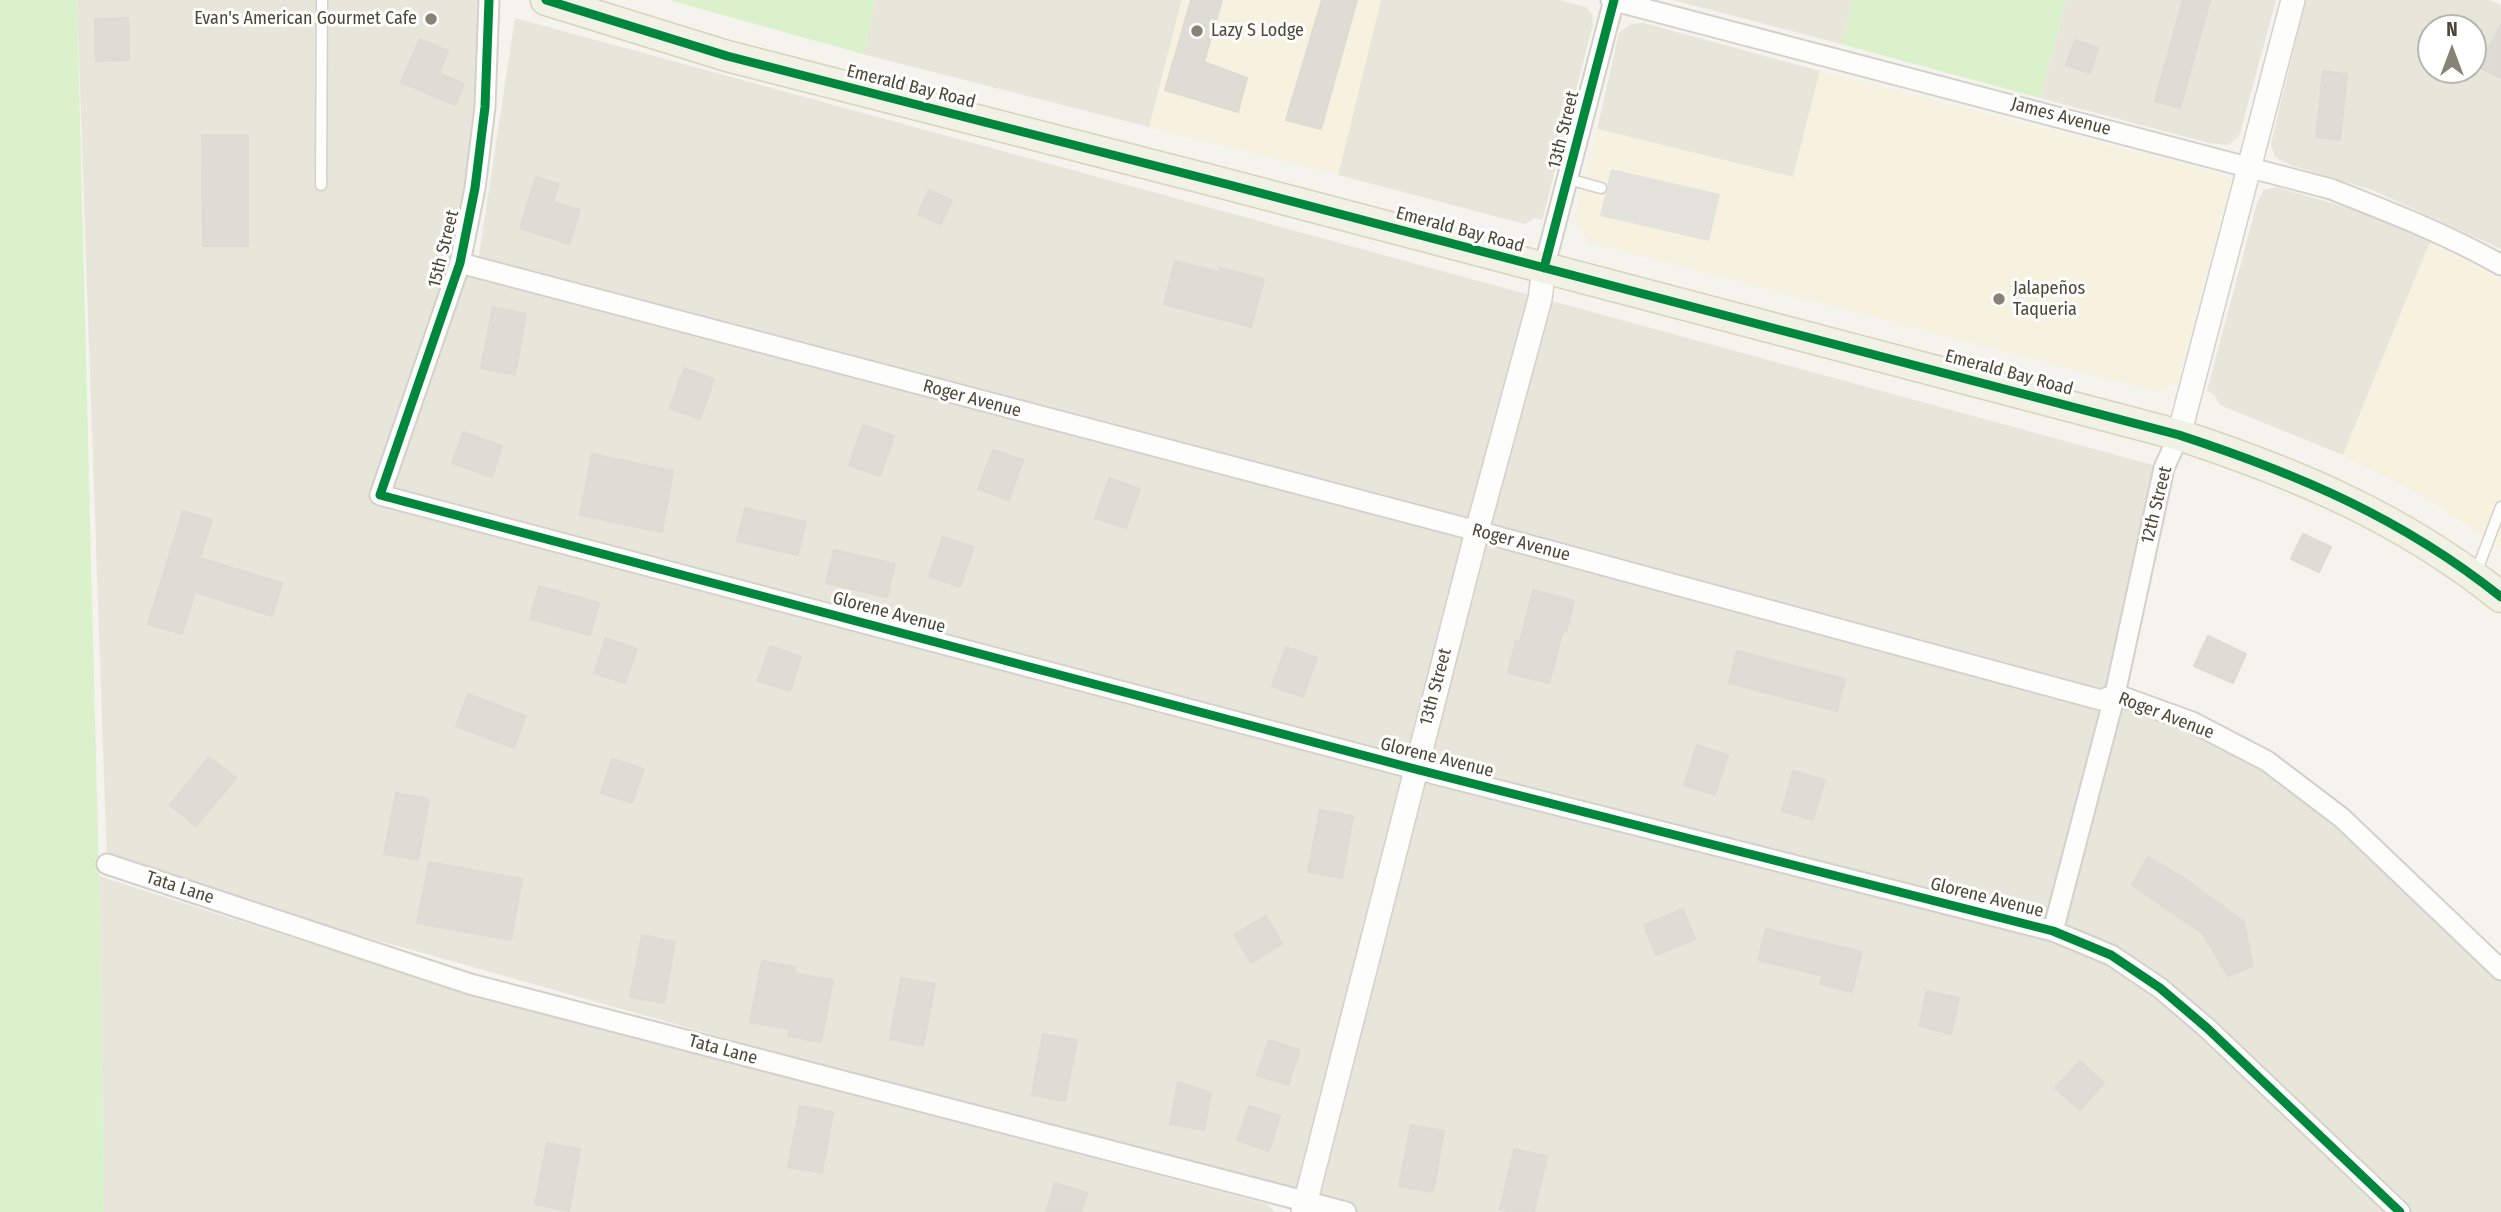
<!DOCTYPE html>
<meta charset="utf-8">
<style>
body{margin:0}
#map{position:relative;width:2501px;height:1212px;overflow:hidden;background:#f4f3ed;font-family:"Fira Sans Condensed",sans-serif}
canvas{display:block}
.north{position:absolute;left:2417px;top:14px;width:70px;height:70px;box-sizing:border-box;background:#fff;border:2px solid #b7b6af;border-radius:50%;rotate:0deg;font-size:19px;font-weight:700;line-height:28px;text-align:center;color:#4c4837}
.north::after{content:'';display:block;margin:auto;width:24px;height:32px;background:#878477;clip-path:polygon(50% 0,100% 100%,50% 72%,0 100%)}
</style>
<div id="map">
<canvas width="2501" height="1212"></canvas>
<div class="north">N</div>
</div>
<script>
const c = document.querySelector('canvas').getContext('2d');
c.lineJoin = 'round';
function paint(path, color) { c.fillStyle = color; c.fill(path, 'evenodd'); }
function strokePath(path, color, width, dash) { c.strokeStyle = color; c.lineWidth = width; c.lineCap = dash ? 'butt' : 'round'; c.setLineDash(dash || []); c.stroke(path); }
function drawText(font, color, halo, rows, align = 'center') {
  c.font = font + ' "Fira Sans Condensed",sans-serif'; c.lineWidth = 6; c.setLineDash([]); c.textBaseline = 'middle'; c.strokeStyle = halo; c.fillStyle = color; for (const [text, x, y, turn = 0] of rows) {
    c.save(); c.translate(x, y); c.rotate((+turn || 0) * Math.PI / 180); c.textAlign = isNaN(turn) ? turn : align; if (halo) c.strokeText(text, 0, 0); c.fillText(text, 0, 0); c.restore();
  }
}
paint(new Path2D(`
 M 77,0 L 487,0 L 460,263 L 477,268 L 515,18 L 2164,468 L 2104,691 L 2267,761 L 2501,971 L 2501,1212 L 1342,1212 L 107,864 ZM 2056,922 L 2126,978 L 2053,932 Z
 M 875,0 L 1182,0 L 1149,127 L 863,54 Z
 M 1381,0 L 1559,0 L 1586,7 L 1592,14 L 1593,24 L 1542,220 L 1535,218 L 1525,224 L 1338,175 Z
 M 1673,0 L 1853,0 L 1841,44 Z
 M 2066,0 L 2276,0 L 2239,137 L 2228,145 L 2209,143 L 2040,98 Z
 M 2306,0 L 2489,0 L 2501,5 L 2501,249 L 2372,190 L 2290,165 L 2275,157 L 2271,143 ZM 2431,28 L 2473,28 L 2473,70 L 2431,70 Z
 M 1644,23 L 1820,71 L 1793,177 L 1597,129 L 1619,33 L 1631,24 Z
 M 2276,187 L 2358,211 L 2430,242 L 2343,455 L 2220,405 L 2214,395 L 2207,391 L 2257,203 L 2264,190 Z
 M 99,876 L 474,996 L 1267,1204 L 1275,1212 L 104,1212 Z`), '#e8e6da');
paint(new Path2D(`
 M 1182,0 L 1381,0 L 1338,175 L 1149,127 Z
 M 1820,71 L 2222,174 L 2231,181 L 2177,386 L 2171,384 L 2164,391 L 2154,391 L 1588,242 L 1581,227 L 1573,223 L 1597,129 L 1793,177 Z
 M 2430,242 L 2501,279 L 2501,548 L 2422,495 L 2343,455 Z`), '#f7f1df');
paint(new Path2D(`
 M 0,0 L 77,0 L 99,876 L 104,1212 L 0,1212 Z
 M 669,0 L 875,0 L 863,54 Z
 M 1853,0 L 2066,0 L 2040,98 L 1841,44 Z`), '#dbf1cb');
paint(new Path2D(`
 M 1611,169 L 1720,194 L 1709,241 L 1600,216 Z`), '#e3e2dc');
const building = new Path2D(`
 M 1191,0 L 1222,0 L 1204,62 L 1247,78 L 1238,112 L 1165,90 Z
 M 1322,0 L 1357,0 L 1321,129 L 1286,120 Z
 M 2183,0 L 2210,0 L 2180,108 L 2155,101 Z
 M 128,18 L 129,60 L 96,61 L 95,19 Z
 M 2501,24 L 2501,78 L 2479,67 Z
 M 420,39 L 448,51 L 439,73 L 464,84 L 455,105 L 401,82 Z
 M 2075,40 L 2098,48 L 2090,73 L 2066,65 Z
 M 2323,71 L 2347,74 L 2340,140 L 2316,137 Z
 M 202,135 L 248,135 L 248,246 L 203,246 Z
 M 536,177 L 559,184 L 553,202 L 580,210 L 569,244 L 520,228 Z
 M 929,190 L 952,200 L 941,224 L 918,214 Z
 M 1175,261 L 1219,272 L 1220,268 L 1264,279 L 1251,327 L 1164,304 Z
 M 493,307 L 526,314 L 515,375 L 481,368 Z
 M 684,368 L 714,379 L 700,419 L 670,408 Z
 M 863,425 L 894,436 L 880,476 L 849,465 Z
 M 463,432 L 502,446 L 492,477 L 452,463 Z
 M 993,450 L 1023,460 L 1009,500 L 978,489 Z
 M 592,454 L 673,471 L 662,532 L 580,515 Z
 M 1109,478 L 1140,489 L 1126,528 L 1095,518 Z
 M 745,508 L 806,522 L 798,555 L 737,541 Z
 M 183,511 L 212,520 L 200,558 L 282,583 L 272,616 L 195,592 L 182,634 L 148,624 Z
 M 2303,534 L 2331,547 L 2319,572 L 2291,559 Z
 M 943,537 L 974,547 L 960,587 L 929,576 Z
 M 834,550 L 895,564 L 887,597 L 826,583 Z
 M 539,586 L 599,603 L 590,635 L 530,619 Z
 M 1533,590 L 1574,601 L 1566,632 L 1563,631 L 1549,683 L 1508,673 L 1516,641 L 1520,642 Z
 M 2208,636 L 2246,654 L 2233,683 L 2194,666 Z
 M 606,638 L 637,649 L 625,683 L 594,673 Z
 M 770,646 L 801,657 L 790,691 L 758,681 Z
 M 1286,647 L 1317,658 L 1303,697 L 1272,686 Z
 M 1737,651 L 1845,679 L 1837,711 L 1729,683 Z
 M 468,694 L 526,716 L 514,748 L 456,726 Z
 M 1697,745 L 1728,755 L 1715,795 L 1684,785 Z
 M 209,757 L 236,778 L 196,826 L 170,805 Z
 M 612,759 L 644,769 L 632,803 L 601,793 Z
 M 1793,771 L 1825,780 L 1813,820 L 1782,811 Z
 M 396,793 L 429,799 L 418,860 L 384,854 Z
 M 1320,810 L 1353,816 L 1342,878 L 1308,872 Z
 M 2148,857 L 2184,878 L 2244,922 L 2253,966 L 2228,976 L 2203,934 L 2132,885 Z
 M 429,862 L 522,879 L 511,940 L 417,923 Z
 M 1683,909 L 1695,939 L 1656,955 L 1644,925 Z
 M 1266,916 L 1282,944 L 1251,963 L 1234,934 Z
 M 1766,929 L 1862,952 L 1852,992 L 1820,984 L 1823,976 L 1758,960 Z
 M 642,935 L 675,942 L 664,1003 L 630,997 Z
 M 762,961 L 795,967 L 794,973 L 833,980 L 821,1042 L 788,1036 L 789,1029 L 750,1022 Z
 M 901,978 L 935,984 L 923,1046 L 890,1039 Z
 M 1927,991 L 1959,998 L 1951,1034 L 1919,1026 Z
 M 1043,1034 L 1077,1040 L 1065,1101 L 1032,1095 Z
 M 1269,1040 L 1300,1050 L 1288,1085 L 1257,1075 Z
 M 2080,1061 L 2104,1083 L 2080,1110 L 2055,1088 Z
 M 1178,1082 L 1211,1093 L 1204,1130 L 1170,1124 Z
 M 800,1106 L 833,1112 L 822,1173 L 788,1167 Z
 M 1249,1106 L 1280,1116 L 1269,1151 L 1237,1140 Z
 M 1411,1125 L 1444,1131 L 1433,1192 L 1399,1186 Z
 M 547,1143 L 580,1149 L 569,1211 L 535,1204 Z
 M 1514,1149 L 1547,1156 L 1534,1212 L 1512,1212 L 1500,1209 Z
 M 1055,1183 L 1087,1193 L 1081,1212 L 1046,1212 Z`);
paint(building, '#dedcd5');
strokePath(building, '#dddbd2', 2);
const service = new Path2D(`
 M 1568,179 L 1601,188
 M 321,185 L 322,0
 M 2476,573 L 2501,507`);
const minor = new Path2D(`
 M 489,0 L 485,107 L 475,188 L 460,263 L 380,495 L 1415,769 L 2053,931 L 2111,955 L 2160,988 L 2207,1028 L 2400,1212
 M 1611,0 L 2331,189 C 2389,212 2447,234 2501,265
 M 460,263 L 1477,531 L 2101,700 L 2115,694 L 2192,722 L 2267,761 L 2342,818 L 2501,970
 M 1544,268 L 1614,0
 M 107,864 L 470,984 L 1346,1212
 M 2053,931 L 2115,694 L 2164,468 L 2179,435`);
const tertiary = new Path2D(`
 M 2179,435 L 2293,0
 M 1303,1212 L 1477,531 L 1540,299 L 1544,268`);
const primary = new Path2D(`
 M 546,0 L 727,56 L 1226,184 L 2179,435 C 2298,474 2402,518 2501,597`);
strokePath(service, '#d2d1ca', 13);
strokePath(minor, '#d2d1ca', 23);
strokePath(tertiary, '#d2d1ca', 26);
strokePath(primary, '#d8d4b8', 33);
strokePath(service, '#fdfdfc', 10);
strokePath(minor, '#fdfdfc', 19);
strokePath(tertiary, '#fdfdfc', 23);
strokePath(primary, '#f2f1e5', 30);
strokePath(new Path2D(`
 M 489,0 L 485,107 L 475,188 L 460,263 L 380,495 L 1415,769 L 2053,931 L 2111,955 L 2160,988 L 2207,1028 L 2400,1212
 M 546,0 L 727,56 L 1226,184 L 2179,435 C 2298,474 2402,518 2501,597
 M 1544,268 L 1614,0`), '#00873e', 9);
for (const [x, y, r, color] of [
 [431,19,7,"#878477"],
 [1197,31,7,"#878477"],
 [1999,299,7,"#878477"]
]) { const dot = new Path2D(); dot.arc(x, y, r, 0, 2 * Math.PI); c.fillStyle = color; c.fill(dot); strokePath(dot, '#fff', 2.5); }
drawText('18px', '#4c4837', '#fff', [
 ["Evan's American Gourmet Cafe",417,19,"right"],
 ["Lazy S Lodge",1211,31],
 ["Jalapeños",2013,289],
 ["Taqueria",2013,310]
], 'left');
drawText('18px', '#4c4837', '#fff', [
 ["Emerald Bay Road",911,87,14],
 ["James Avenue",2061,117,15],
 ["13th Street",1564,130,-76],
 ["Emerald Bay Road",1460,230,15],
 ["15th Street",444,249,-76],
 ["Emerald Bay Road",2009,373,15],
 ["Roger Avenue",972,399,15],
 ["12th Street",2157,505,-76],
 ["Roger Avenue",1521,543,15],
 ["Glorene Avenue",889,613,15],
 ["13th Street",1436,687,-75],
 ["Roger Avenue",2166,716,21],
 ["Glorene Avenue",1437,758,14],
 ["Tata Lane",180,888,18],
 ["Glorene Avenue",1987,898,14],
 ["Tata Lane",723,1050,15]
]);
</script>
